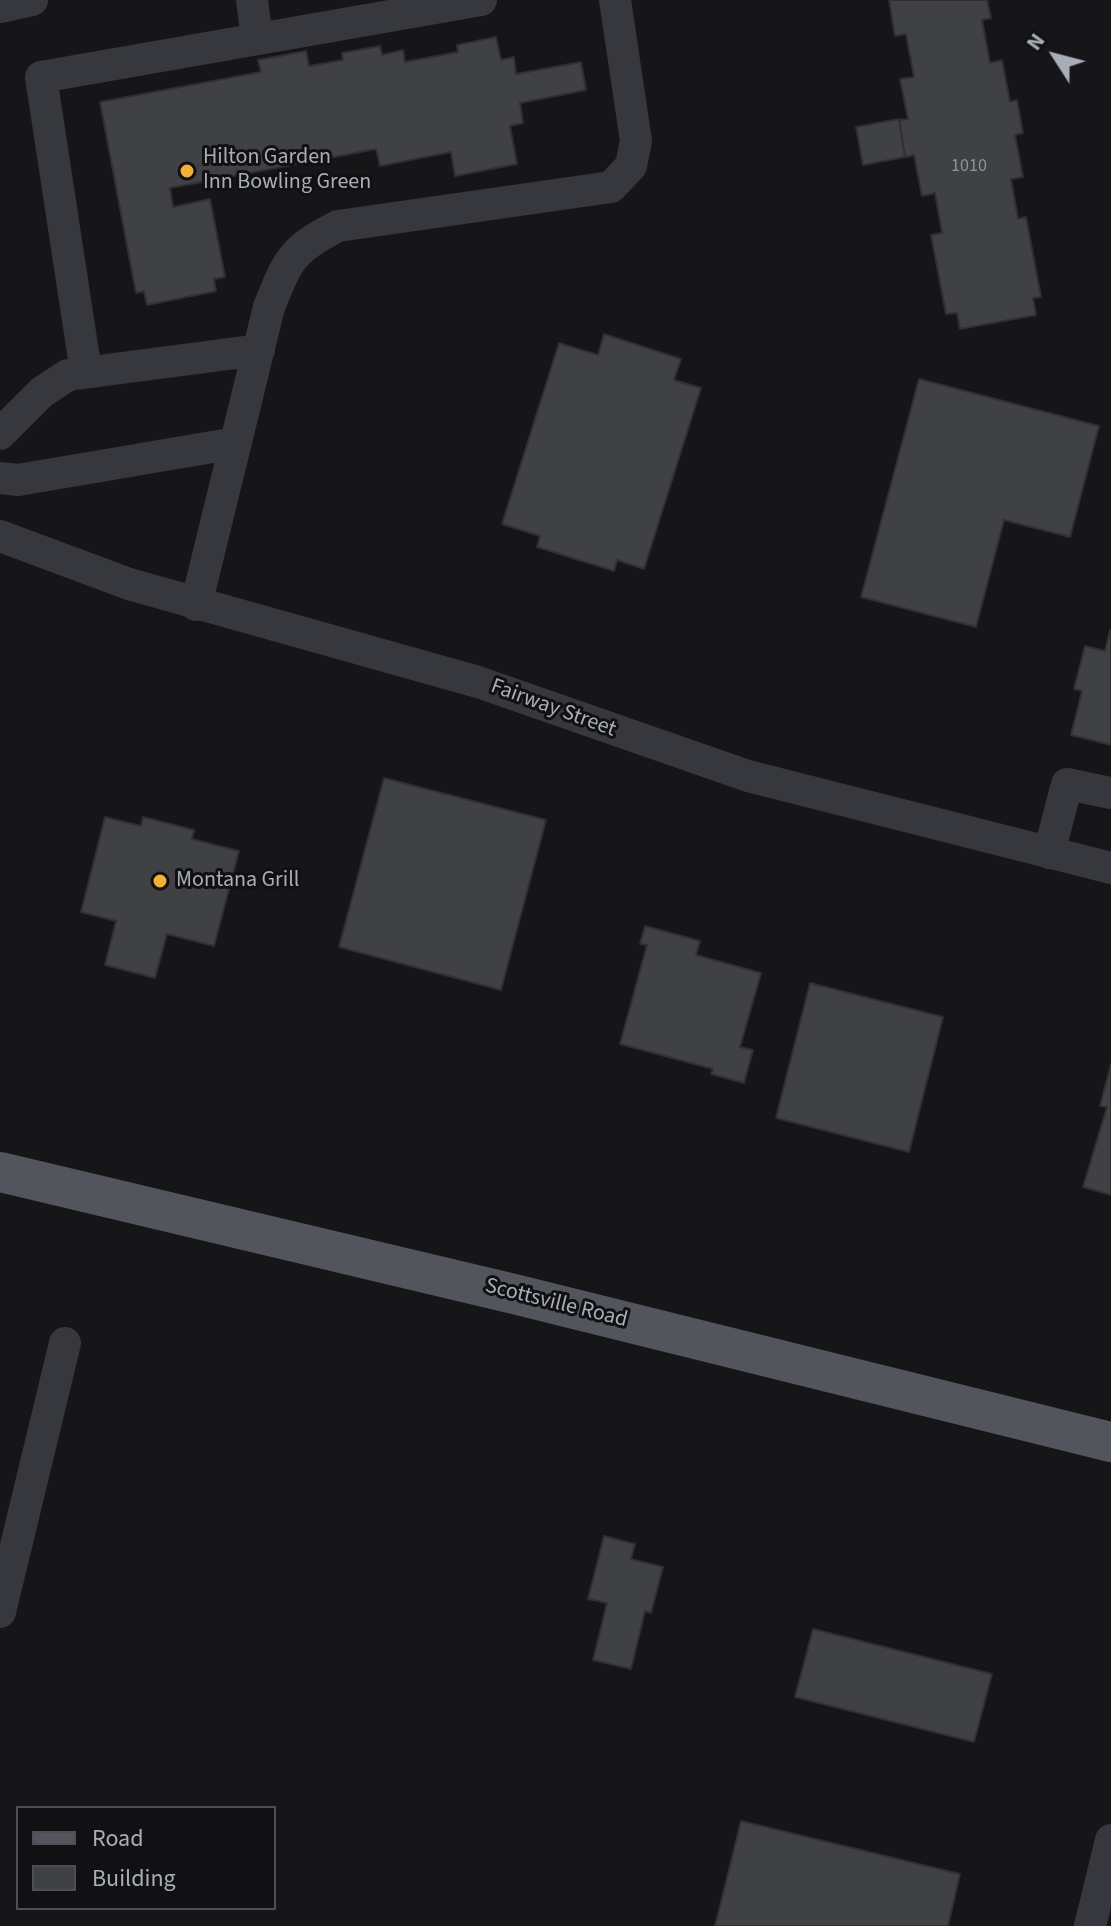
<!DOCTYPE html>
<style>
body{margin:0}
#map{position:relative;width:1111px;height:1926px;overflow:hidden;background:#161618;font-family:"Source Sans 3",sans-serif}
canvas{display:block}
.legend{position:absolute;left:16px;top:1806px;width:260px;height:104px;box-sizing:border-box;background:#111113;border:2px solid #4d4f55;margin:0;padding:10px 14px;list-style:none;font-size:24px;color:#a8adb8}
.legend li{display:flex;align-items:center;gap:16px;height:40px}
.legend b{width:40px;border:2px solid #4d4f55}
.north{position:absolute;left:1015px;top:16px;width:80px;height:80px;-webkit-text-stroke:6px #111113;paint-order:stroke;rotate:306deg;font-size:22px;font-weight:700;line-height:32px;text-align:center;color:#a8adb8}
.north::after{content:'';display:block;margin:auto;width:28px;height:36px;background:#a8adb8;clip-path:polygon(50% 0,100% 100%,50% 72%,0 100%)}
</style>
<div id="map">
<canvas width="1111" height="1926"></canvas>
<ul class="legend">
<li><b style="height:10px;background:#53555c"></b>Road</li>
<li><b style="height:22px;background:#404145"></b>Building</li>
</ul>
<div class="north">N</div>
</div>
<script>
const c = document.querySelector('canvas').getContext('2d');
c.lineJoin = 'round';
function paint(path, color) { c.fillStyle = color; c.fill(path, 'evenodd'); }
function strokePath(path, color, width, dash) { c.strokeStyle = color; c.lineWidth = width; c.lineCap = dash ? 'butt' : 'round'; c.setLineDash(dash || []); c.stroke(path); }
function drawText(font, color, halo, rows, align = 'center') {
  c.font = font + ' "Source Sans 3",sans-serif'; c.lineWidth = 6; c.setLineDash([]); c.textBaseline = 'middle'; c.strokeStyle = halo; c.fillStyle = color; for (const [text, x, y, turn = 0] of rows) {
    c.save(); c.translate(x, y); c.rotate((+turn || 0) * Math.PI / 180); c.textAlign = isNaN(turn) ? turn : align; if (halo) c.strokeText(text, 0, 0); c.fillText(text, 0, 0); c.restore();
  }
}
const building = new Path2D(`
 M 889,0 L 987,0 L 991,18 L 982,20 L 990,63 L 1002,60 L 1010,102 L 1017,100 L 1023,133 L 1015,135 L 1023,177 L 1011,179 L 1018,219 L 1026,217 L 1041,297 L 1033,298 L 1036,315 L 960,329 L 957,313 L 946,314 L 931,235 L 942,233 L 935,193 L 922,196 L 914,155 L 905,157 L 899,120 L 908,119 L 900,79 L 914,77 L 906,34 L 895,36 Z
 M 496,37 L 501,60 L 514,57 L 516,74 L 581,62 L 586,90 L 520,103 L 523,123 L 510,126 L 517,164 L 455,176 L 451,152 L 380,166 L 376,149 L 170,188 L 173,207 L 210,199 L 225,277 L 214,279 L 216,291 L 147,305 L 144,291 L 136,293 L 100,102 L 261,72 L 258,60 L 306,51 L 309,66 L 343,60 L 342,53 L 380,46 L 382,55 L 403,50 L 405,62 L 458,52 L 457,45 Z
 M 899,119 L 905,157 L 863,165 L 856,127 Z
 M 604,334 L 681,359 L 674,380 L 701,388 L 644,569 L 617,560 L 614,571 L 537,547 L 540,536 L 502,524 L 559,343 L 598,355 Z
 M 919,379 L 1099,426 L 1070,537 L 1004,520 L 976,627 L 861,597 Z
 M 1110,630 L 1111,630 L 1111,745 L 1071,735 L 1082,691 L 1074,689 L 1085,646 L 1105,651 Z
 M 384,778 L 546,820 L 501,990 L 339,947 Z
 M 105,817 L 141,826 L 143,817 L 194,830 L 192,839 L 239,851 L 214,946 L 167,934 L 155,978 L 105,965 L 116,921 L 81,912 Z
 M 645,926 L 700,941 L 696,955 L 761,973 L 740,1047 L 753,1050 L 744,1083 L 711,1074 L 713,1069 L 620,1044 L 647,945 L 640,944 Z
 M 810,983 L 943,1017 L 909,1152 L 776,1118 Z
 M 1111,1064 L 1111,1195 L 1083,1187 L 1107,1107 L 1100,1106 Z
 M 604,1536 L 635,1544 L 631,1559 L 663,1567 L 651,1613 L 645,1611 L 631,1669 L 593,1660 L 607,1603 L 588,1599 Z
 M 813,1629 L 992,1674 L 974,1742 L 795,1697 Z
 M 741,1821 L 960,1874 L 948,1926 L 715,1926 Z`);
paint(building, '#404145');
strokePath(building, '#303034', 2);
strokePath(new Path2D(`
 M 252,0 L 257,39
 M 0,7 L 32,0
 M 86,372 L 41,77 L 481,0
 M 0,434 L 42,392 L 68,375 L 259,350
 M 0,478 L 18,480 L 236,443
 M 0,536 L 129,584 L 478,682 L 748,776 L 1111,868
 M 196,605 L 269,307 C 288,260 291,250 338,226 L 611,187 L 631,166 L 636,141 L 615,0
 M 1049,853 L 1067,784 L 1111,793
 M 0,1612 L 65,1343
 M 1090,1926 L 1111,1840`), '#37383d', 32);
strokePath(new Path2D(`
 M 0,1172 L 514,1294 L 1111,1442`), '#53555c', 40);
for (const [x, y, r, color] of [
 [187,171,8,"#f2b134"],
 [160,881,8,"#f2b134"]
]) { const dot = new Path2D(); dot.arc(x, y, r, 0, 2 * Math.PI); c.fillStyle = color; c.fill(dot); strokePath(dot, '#111113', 3); }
drawText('18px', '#8e929b', null, [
 ["1010",969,167]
]);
drawText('22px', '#a8adb8', '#111113', [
 ["Hilton Garden",203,158],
 ["Inn Bowling Green",203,183],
 ["Montana Grill",176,881]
], 'left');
drawText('22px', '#a8adb8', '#111113', [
 ["Fairway Street",553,709,20],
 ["Scottsville Road",556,1304,14]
]);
</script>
